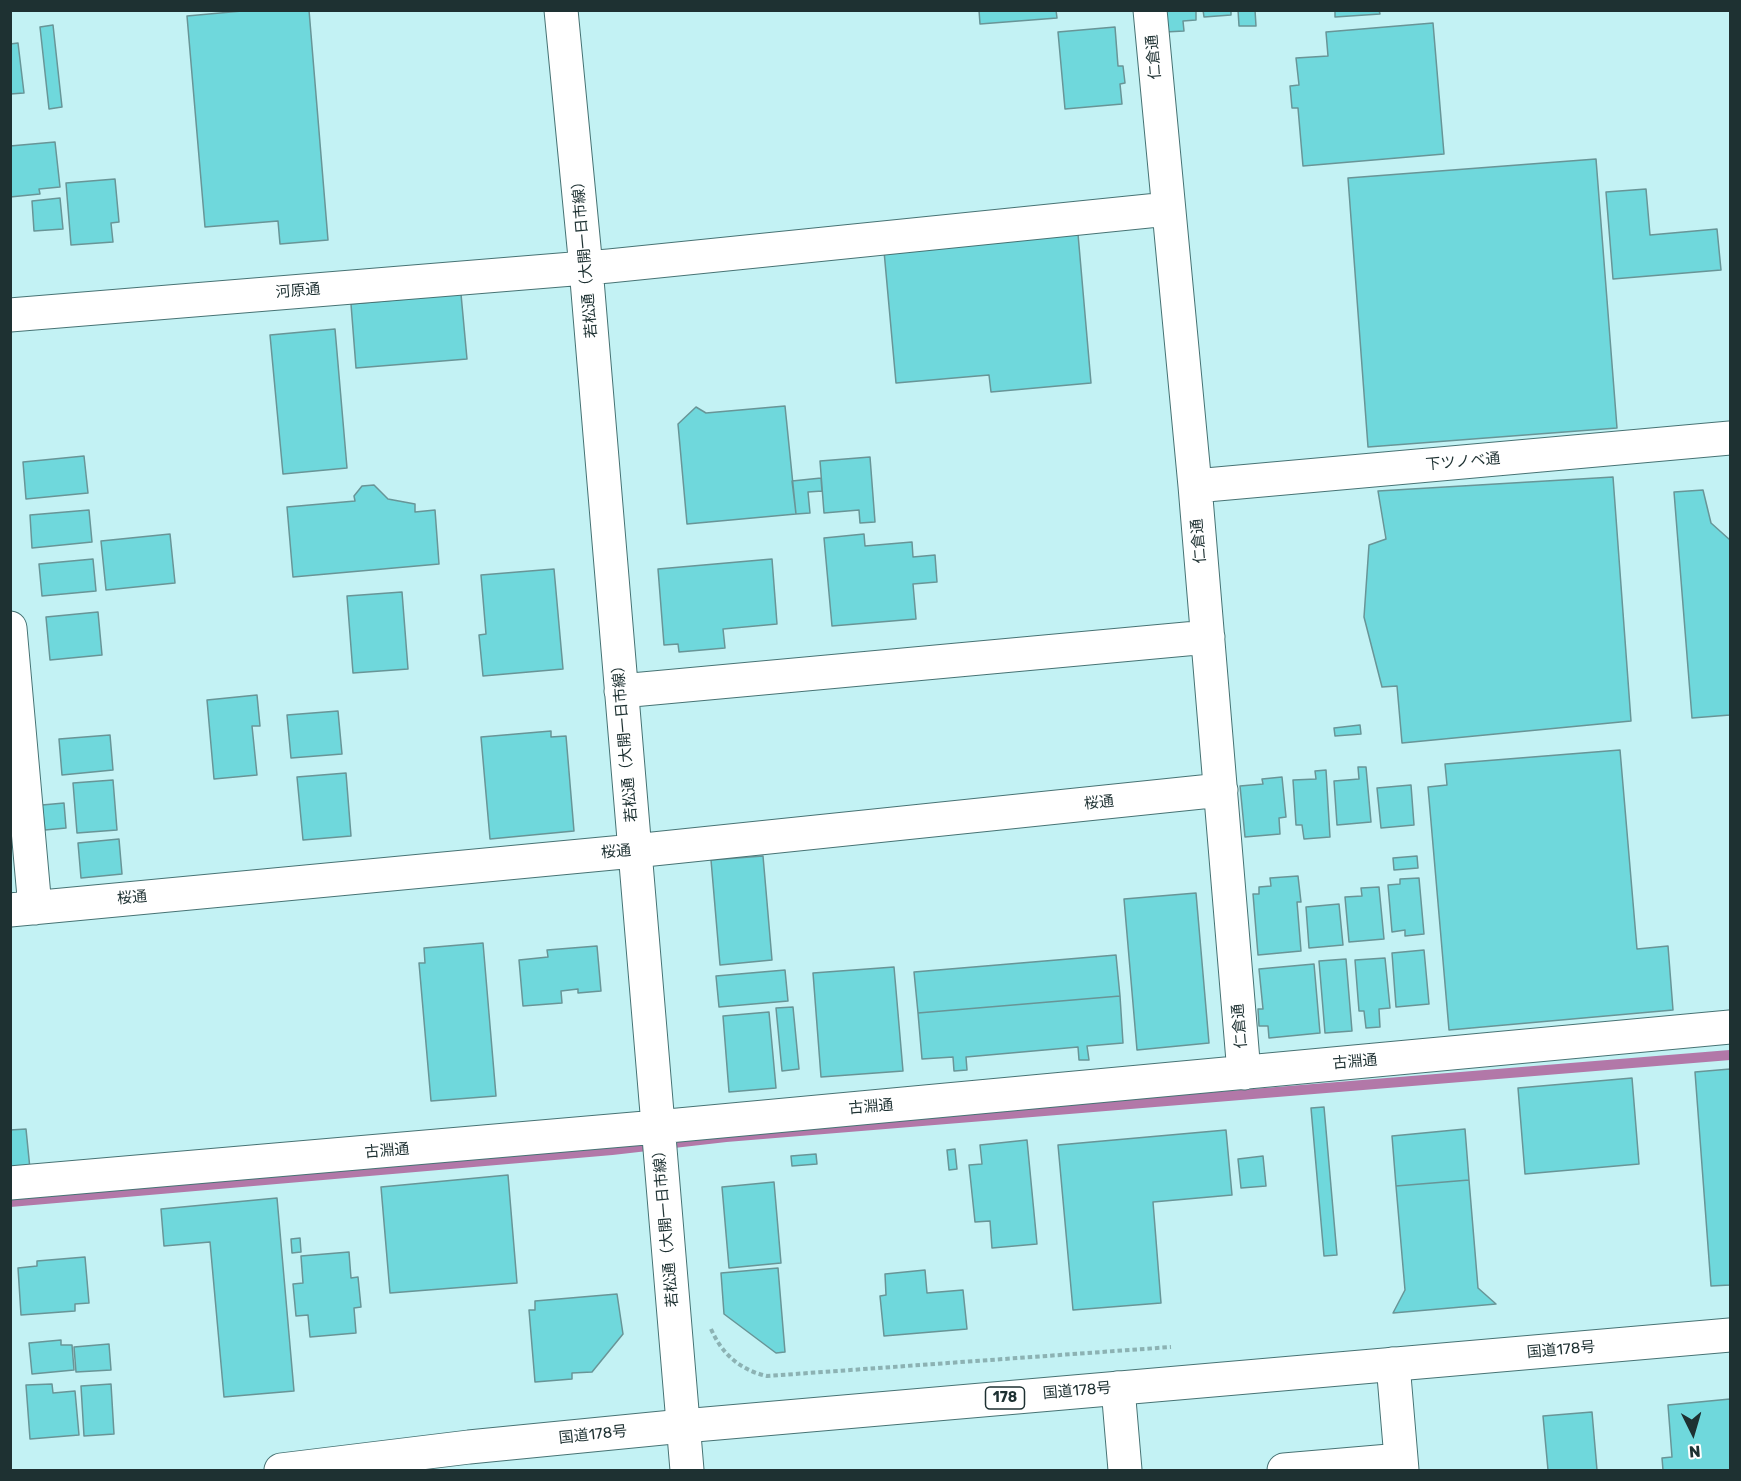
<!DOCTYPE html>
<meta charset="utf-8">
<style>
body{margin:0}
#map{position:relative;width:1741px;height:1481px;overflow:hidden;background:#c3f2f4;font-family:Rubik,sans-serif}
canvas{display:block}
.frame{position:absolute;inset:0;border:12px solid #1e3132;pointer-events:none}
.north{position:absolute;left:1663px;top:1403px;width:60px;height:60px;-webkit-text-stroke:4px #fff;paint-order:stroke;rotate:175deg;font-size:16px;font-weight:700;line-height:24px;text-align:center;color:#1e3132}
.north::after{content:'';display:block;margin:auto;width:21px;height:27px;background:#1e3132;clip-path:polygon(50% 0,100% 100%,50% 72%,0 100%)}
</style>
<div id="map">
<canvas width="1741" height="1481"></canvas>
<div class="frame"></div>
<div class="north">N</div>
</div>
<script>
const c = document.querySelector('canvas').getContext('2d');
c.lineJoin = 'round';
function strokePath(path, color, width, dash) { c.strokeStyle = color; c.lineWidth = width; c.lineCap = dash ? 'butt' : 'round'; c.setLineDash(dash || []); c.stroke(path); }
function paint(path, color) { c.fillStyle = color; c.fill(path, 'evenodd'); }
function drawText(font, color, halo, rows, align = 'center') {
  c.font = font + ' Rubik,"Noto Sans JP",sans-serif'; c.lineWidth = 6; c.setLineDash([]); c.textBaseline = 'middle'; c.strokeStyle = halo; c.fillStyle = color; for (const [text, x, y, turn = 0] of rows) {
    c.save(); c.translate(x, y); c.rotate((+turn || 0) * Math.PI / 180); c.textAlign = isNaN(turn) ? turn : align; if (halo) c.strokeText(text, 0, 0); c.fillText(text, 0, 0); c.restore();
  }
}
strokePath(new Path2D(`
 M 10,1202 L 612,1150 L 726,1137 L 1730,1055`), '#b278a8', 10);
const building = new Path2D(`
 M 253,10 L 309,10 L 328,240 L 280,244 L 278,221 L 205,227 L 187,16 Z
 M 979,10 L 1056,10 L 1057,18 L 980,24 Z
 M 1163,10 L 1196,10 L 1196,20 L 1183,21 L 1184,31 L 1165,32 Z
 M 1203,10 L 1231,10 L 1231,15 L 1204,17 Z
 M 1238,10 L 1255,10 L 1256,26 L 1239,26 Z
 M 1335,10 L 1379,10 L 1380,14 L 1335,17 Z
 M 1433,23 L 1444,154 L 1303,166 L 1298,108 L 1292,108 L 1290,86 L 1299,85 L 1296,58 L 1328,56 L 1326,32 Z
 M 53,25 L 62,107 L 49,109 L 40,27 Z
 M 1115,27 L 1118,66 L 1123,66 L 1125,83 L 1120,84 L 1122,104 L 1065,109 L 1058,32 Z
 M 18,43 L 24,93 L 10,94 L 10,44 Z
 M 55,142 L 60,187 L 39,189 L 40,194 L 10,197 L 10,146 Z
 M 1596,159 L 1617,428 L 1368,447 L 1348,178 Z
 M 115,179 L 119,222 L 111,223 L 113,242 L 71,245 L 66,183 Z
 M 1646,189 L 1650,235 L 1717,229 L 1721,270 L 1613,279 L 1606,192 Z
 M 60,198 L 63,229 L 34,231 L 32,201 Z
 M 1078,234 L 1091,383 L 991,392 L 989,375 L 896,383 L 884,251 Z
 M 461,294 L 467,359 L 356,368 L 351,304 Z
 M 335,329 L 347,468 L 283,474 L 270,335 Z
 M 785,406 L 796,514 L 687,524 L 678,424 L 696,407 L 706,413 Z
 M 84,456 L 88,493 L 26,499 L 23,462 Z
 M 870,457 L 875,522 L 860,523 L 859,510 L 824,513 L 820,461 Z
 M 1613,477 L 1631,721 L 1402,743 L 1397,686 L 1382,687 L 1364,617 L 1369,545 L 1386,539 L 1378,491 Z
 M 821,478 L 822,491 L 808,492 L 810,513 L 796,514 L 792,481 Z
 M 374,485 L 388,499 L 415,504 L 415,512 L 435,510 L 439,564 L 293,577 L 287,507 L 355,501 L 354,496 L 362,486 Z
 M 1703,490 L 1711,523 L 1730,540 L 1730,715 L 1692,718 L 1674,492 Z
 M 89,510 L 92,542 L 32,548 L 30,515 Z
 M 170,534 L 175,583 L 106,590 L 101,541 Z
 M 864,534 L 865,546 L 912,542 L 913,557 L 935,555 L 937,582 L 913,584 L 916,619 L 832,626 L 824,538 Z
 M 93,559 L 96,591 L 42,596 L 39,564 Z
 M 772,559 L 777,624 L 723,629 L 725,648 L 679,652 L 678,644 L 664,645 L 658,569 Z
 M 554,569 L 563,669 L 483,676 L 479,635 L 486,634 L 481,575 Z
 M 402,592 L 408,669 L 353,673 L 347,596 Z
 M 98,612 L 102,655 L 50,660 L 46,617 Z
 M 257,695 L 260,726 L 252,726 L 257,775 L 214,779 L 207,700 Z
 M 338,711 L 342,754 L 291,758 L 287,715 Z
 M 1360,725 L 1361,734 L 1335,736 L 1334,728 Z
 M 551,731 L 551,737 L 566,736 L 574,831 L 490,839 L 481,737 Z
 M 110,735 L 113,770 L 62,775 L 59,739 Z
 M 1620,750 L 1637,949 L 1668,946 L 1673,1010 L 1449,1030 L 1428,787 L 1447,785 L 1445,764 Z
 M 1358,767 L 1366,767 L 1371,822 L 1337,825 L 1334,781 L 1359,779 Z
 M 1326,770 L 1330,837 L 1304,839 L 1302,825 L 1296,825 L 1293,780 L 1316,779 L 1315,771 Z
 M 346,773 L 351,836 L 303,840 L 297,777 Z
 M 1282,777 L 1286,817 L 1279,818 L 1280,834 L 1245,837 L 1240,786 L 1263,784 L 1262,779 Z
 M 113,780 L 117,830 L 77,833 L 73,783 Z
 M 1411,785 L 1414,825 L 1381,828 L 1377,788 Z
 M 64,803 L 66,828 L 45,830 L 42,805 Z
 M 119,839 L 122,874 L 81,878 L 78,843 Z
 M 763,856 L 772,960 L 720,965 L 711,860 Z
 M 1417,856 L 1418,868 L 1394,870 L 1393,858 Z
 M 1298,876 L 1301,902 L 1297,902 L 1301,951 L 1258,955 L 1253,894 L 1259,894 L 1259,887 L 1271,886 L 1270,878 Z
 M 1419,878 L 1424,934 L 1405,936 L 1405,930 L 1392,932 L 1388,885 L 1400,884 L 1400,879 Z
 M 1379,887 L 1384,939 L 1349,942 L 1345,897 L 1362,896 L 1361,888 Z
 M 1196,893 L 1209,1043 L 1137,1050 L 1124,899 Z
 M 1339,904 L 1343,945 L 1309,948 L 1306,907 Z
 M 483,943 L 496,1096 L 431,1101 L 419,963 L 425,963 L 424,948 Z
 M 597,946 L 601,991 L 578,993 L 578,989 L 561,991 L 562,1003 L 523,1006 L 519,960 L 548,957 L 547,950 Z
 M 1424,950 L 1429,1004 L 1396,1007 L 1392,953 Z
 M 1116,955 L 1120,996 L 918,1013 L 914,972 Z
 M 1385,958 L 1390,1008 L 1379,1009 L 1380,1027 L 1366,1028 L 1364,1011 L 1359,1011 L 1355,960 Z
 M 1346,959 L 1352,1031 L 1325,1033 L 1319,961 Z
 M 1314,964 L 1320,1033 L 1269,1038 L 1268,1026 L 1259,1026 L 1258,1009 L 1263,1009 L 1259,969 Z
 M 894,967 L 903,1071 L 821,1077 L 813,973 Z
 M 785,970 L 788,1001 L 719,1007 L 716,976 Z
 M 1120,996 L 1123,1043 L 1087,1046 L 1089,1060 L 1079,1060 L 1078,1047 L 966,1057 L 967,1070 L 954,1071 L 953,1057 L 922,1059 L 918,1013 Z
 M 793,1007 L 799,1069 L 782,1071 L 776,1008 Z
 M 769,1012 L 776,1088 L 729,1092 L 723,1016 Z
 M 1730,1069 L 1730,1285 L 1711,1286 L 1695,1072 Z
 M 1632,1078 L 1639,1164 L 1525,1174 L 1518,1088 Z
 M 1324,1107 L 1337,1255 L 1324,1256 L 1311,1108 Z
 M 26,1129 L 30,1169 L 10,1170 L 10,1130 Z
 M 1465,1129 L 1469,1180 L 1396,1186 L 1392,1136 Z
 M 1226,1130 L 1232,1195 L 1153,1202 L 1161,1303 L 1073,1310 L 1058,1145 Z
 M 1027,1140 L 1037,1244 L 992,1248 L 990,1221 L 975,1222 L 969,1165 L 982,1164 L 980,1145 Z
 M 955,1149 L 957,1169 L 949,1170 L 947,1150 Z
 M 816,1154 L 817,1164 L 792,1166 L 791,1156 Z
 M 1263,1156 L 1266,1186 L 1241,1188 L 1238,1159 Z
 M 508,1175 L 517,1283 L 390,1293 L 381,1187 Z
 M 1469,1180 L 1478,1288 L 1496,1304 L 1393,1313 L 1405,1290 L 1396,1186 Z
 M 774,1182 L 781,1263 L 729,1268 L 722,1187 Z
 M 277,1198 L 294,1391 L 224,1397 L 210,1242 L 164,1246 L 161,1209 Z
 M 300,1238 L 301,1252 L 292,1253 L 291,1239 Z
 M 349,1252 L 351,1278 L 358,1277 L 361,1307 L 354,1308 L 356,1333 L 310,1337 L 308,1315 L 296,1316 L 293,1284 L 303,1283 L 301,1256 Z
 M 85,1257 L 89,1303 L 75,1304 L 75,1311 L 21,1315 L 18,1268 L 37,1266 L 37,1261 Z
 M 778,1268 L 785,1352 L 776,1353 L 724,1314 L 721,1273 Z
 M 925,1270 L 927,1293 L 963,1290 L 967,1329 L 884,1336 L 880,1296 L 886,1295 L 885,1274 Z
 M 617,1294 L 623,1334 L 592,1372 L 572,1373 L 572,1379 L 535,1382 L 529,1310 L 535,1310 L 535,1301 Z
 M 61,1340 L 61,1345 L 72,1345 L 74,1370 L 32,1374 L 29,1343 Z
 M 109,1344 L 111,1370 L 76,1372 L 74,1347 Z
 M 52,1384 L 53,1393 L 75,1391 L 79,1435 L 30,1439 L 26,1385 Z
 M 111,1384 L 114,1434 L 84,1436 L 81,1386 Z
 M 1730,1399 L 1730,1470 L 1663,1470 L 1662,1458 L 1672,1457 L 1668,1405 Z
 M 1592,1412 L 1597,1470 L 1548,1470 L 1543,1416 Z`);
paint(building, '#6fd8dc');
strokePath(building, '#689597', 1.5);
const minor = new Path2D(`
 M 561,10 L 586,268 L 687,1470
 M 1150,10 L 1195,486 L 1244,1073
 M 10,315 L 609,266 L 1168,209
 M 1195,486 L 1730,438
 M 10,628 L 35,908
 M 621,691 L 1208,637
 M 10,910 L 634,851 L 1221,790
 M 10,1183 L 657,1127 L 1730,1027
 M 1393,1364 L 1402,1470
 M 1118,1388 L 1125,1470
 M 1284,1470 L 1401,1460`);
const highway = new Path2D(`
 M 281,1470 L 469,1447 L 683,1426 L 1730,1335`);
strokePath(minor, '#477374', 35);
strokePath(highway, '#477374', 35);
strokePath(new Path2D(`
 M 711,1329 C 722,1354 740,1370 767,1376 L 1171,1347`), '#8cb2b3', 4, [4.5, 3]);
strokePath(minor, '#fff', 33);
strokePath(highway, '#fff', 33);
for (const [x, y, w] of [
 [1005,1398,39]
]) { const box = new Path2D(); box.roundRect(x - w / 2, y - 11, w, 22, 4.5); c.fillStyle = '#fff'; c.fill(box); strokePath(box, '#1e3132', 1.5); }
drawText('bold 14px', '#1e3132', null, [
 ["178",1005,1398]
]);
drawText('15px', '#1e3132', '#fff', [
 ["仁倉通",1154,57,-95],
 ["若松通（大開一日市線）",585,256,-95],
 ["河原通",298,291,-5],
 ["下ツノベ通",1463,462,-5],
 ["仁倉通",1199,541,-95],
 ["若松通（大開一日市線）",625,740,-95],
 ["桜通",1099,803,-6],
 ["桜通",616,852,-5],
 ["桜通",132,898,-5],
 ["仁倉通",1240,1026,-95],
 ["古淵通",1355,1062,-5],
 ["古淵通",871,1107,-5],
 ["古淵通",387,1151,-5],
 ["若松通（大開一日市線）",666,1225,-95],
 ["国道178号",1561,1350,-5],
 ["国道178号",1077,1391,-5],
 ["国道178号",593,1435,-6]
]);
</script>
